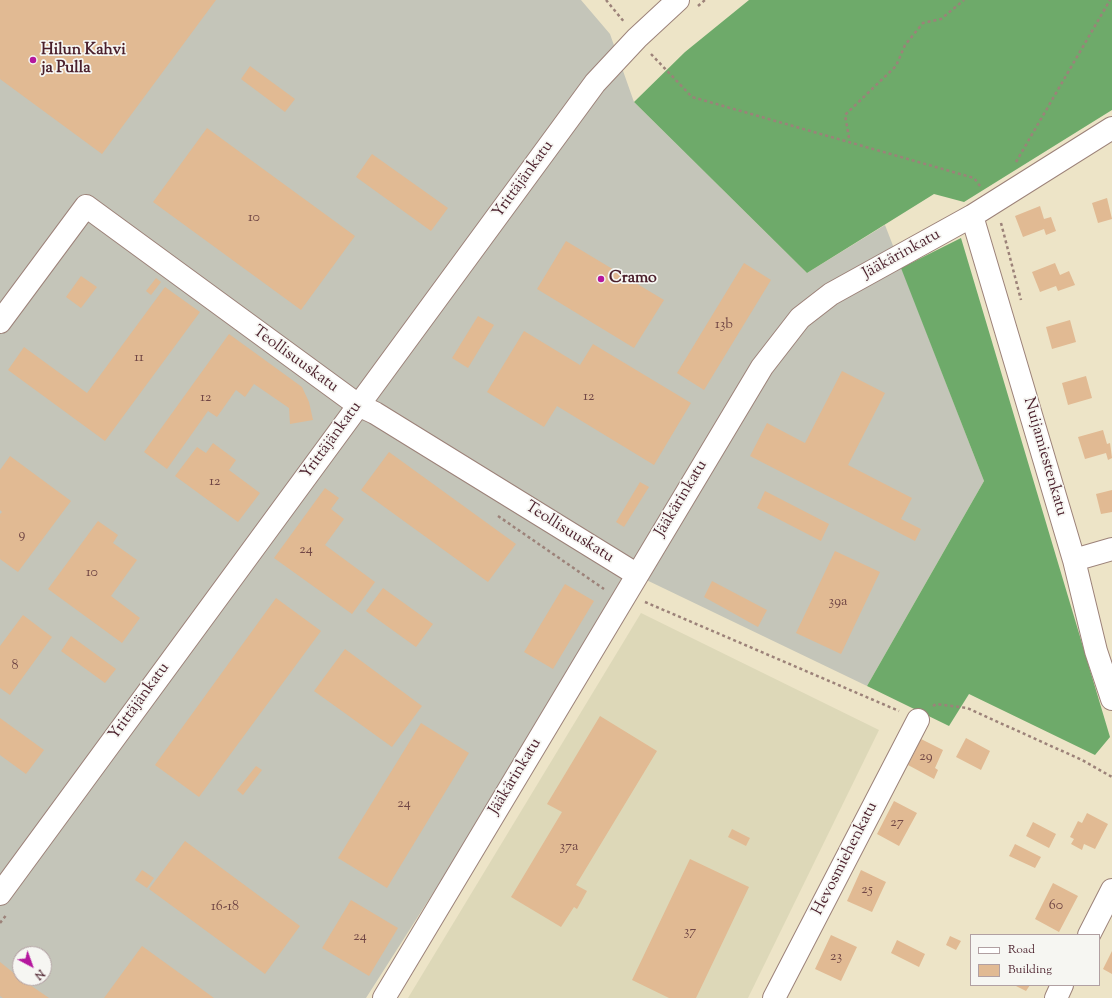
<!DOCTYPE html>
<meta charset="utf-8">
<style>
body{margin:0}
#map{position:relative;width:1112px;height:998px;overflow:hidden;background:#ede4c7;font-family:"Sorts Mill Goudy",serif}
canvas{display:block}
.legend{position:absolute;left:970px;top:934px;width:130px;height:52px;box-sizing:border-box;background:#f6f6f2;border:1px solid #b1a0a2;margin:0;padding:5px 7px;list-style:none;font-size:12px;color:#4a1f2b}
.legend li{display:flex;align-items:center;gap:8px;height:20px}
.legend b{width:20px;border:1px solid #b1a0a2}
.north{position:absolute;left:12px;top:946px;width:40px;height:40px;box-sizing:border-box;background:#f6f6f2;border:1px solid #b1a0a2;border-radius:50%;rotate:139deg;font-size:11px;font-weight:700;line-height:16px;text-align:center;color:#4a1f2b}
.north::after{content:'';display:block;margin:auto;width:14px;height:18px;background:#b5179e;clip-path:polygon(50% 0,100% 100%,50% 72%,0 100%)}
</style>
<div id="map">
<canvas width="1112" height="998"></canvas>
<ul class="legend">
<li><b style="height:5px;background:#fff"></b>Road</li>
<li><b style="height:11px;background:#e1ba93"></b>Building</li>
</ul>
<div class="north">N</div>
</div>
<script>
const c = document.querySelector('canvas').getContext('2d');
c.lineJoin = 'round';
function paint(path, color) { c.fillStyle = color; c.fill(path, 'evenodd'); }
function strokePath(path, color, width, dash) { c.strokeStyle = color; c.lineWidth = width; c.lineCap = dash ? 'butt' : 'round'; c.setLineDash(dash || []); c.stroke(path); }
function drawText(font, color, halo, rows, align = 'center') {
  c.font = font + ' "Sorts Mill Goudy",serif'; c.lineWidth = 3.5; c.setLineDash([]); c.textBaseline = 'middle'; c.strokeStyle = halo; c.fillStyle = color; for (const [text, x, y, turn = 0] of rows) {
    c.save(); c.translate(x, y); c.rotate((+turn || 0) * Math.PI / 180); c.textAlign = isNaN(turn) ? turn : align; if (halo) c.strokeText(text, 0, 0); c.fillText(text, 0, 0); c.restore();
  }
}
paint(new Path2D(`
 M 641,613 L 879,730 L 748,998 L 408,998 Z`), '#ddd8b8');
paint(new Path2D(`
 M 0,0 L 581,0 L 610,34 L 634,102 L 807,273 L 885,225 L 984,481 L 867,686 L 636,575 L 366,998 L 0,998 ZM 20,954 L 44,954 L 44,978 L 20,978 Z`), '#c4c5b9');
paint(new Path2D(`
 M 749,0 L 1112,0 L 1112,110 L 964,202 L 934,194 L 807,273 L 634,102 L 685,52 Z
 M 961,238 L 1110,737 L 1095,755 L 969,694 L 949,726 L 867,686 L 984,481 L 901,268 Z`), '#6eaa6a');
paint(new Path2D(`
 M 0,0 L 216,0 L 102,154 L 0,79 Z
 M 250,66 L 295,99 L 285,112 L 241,79 Z
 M 207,128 L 355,236 L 301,310 L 153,202 Z
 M 372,154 L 448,208 L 431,231 L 356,177 Z
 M 1107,198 L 1112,219 L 1098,223 L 1092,203 Z
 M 1040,206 L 1044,219 L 1051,217 L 1056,231 L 1046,235 L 1044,229 L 1023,237 L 1015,216 Z
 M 566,241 L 664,300 L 634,348 L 537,289 Z
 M 744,263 L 771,280 L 704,390 L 677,373 Z
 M 1055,263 L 1060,275 L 1069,271 L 1075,285 L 1058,291 L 1056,286 L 1040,292 L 1032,272 Z
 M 81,276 L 97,287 L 81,308 L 66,297 Z
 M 156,278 L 161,282 L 151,295 L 146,291 Z
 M 165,287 L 200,312 L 105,441 L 8,370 L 24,347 L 87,393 Z
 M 478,316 L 494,325 L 468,368 L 452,358 Z
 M 1070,320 L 1076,342 L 1052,349 L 1046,327 Z
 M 524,331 L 580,365 L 593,344 L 691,403 L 654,465 L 557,406 L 544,427 L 487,392 Z
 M 229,334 L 302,387 L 309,402 L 313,420 L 290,424 L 289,408 L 254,384 L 245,397 L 236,390 L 217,417 L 208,411 L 167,469 L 144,452 Z
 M 842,371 L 885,393 L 848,465 L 912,498 L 901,519 L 921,529 L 915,541 L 750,456 L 767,423 L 805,443 Z
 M 1086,376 L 1092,398 L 1068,405 L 1062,383 Z
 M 1103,430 L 1107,444 L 1110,443 L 1112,458 L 1108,460 L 1106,453 L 1085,459 L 1078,437 Z
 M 213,443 L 236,460 L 229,470 L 260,493 L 238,522 L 175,476 L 197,447 L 206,453 Z
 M 389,452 L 516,544 L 488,582 L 361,490 Z
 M 10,456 L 71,501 L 18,572 L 0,559 L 0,514 L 2,512 L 0,510 L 0,470 Z
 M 640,482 L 649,487 L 624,527 L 616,522 Z
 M 325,488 L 339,498 L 331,509 L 344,519 L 325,545 L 375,582 L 352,614 L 274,558 Z
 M 1112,490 L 1112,512 L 1101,514 L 1096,494 Z
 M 765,491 L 829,524 L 821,541 L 757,508 Z
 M 98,521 L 118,535 L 113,543 L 137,560 L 111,596 L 140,618 L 122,643 L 48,589 Z
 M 835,551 L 880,572 L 841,654 L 796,633 Z
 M 712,581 L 767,610 L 758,627 L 704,597 Z
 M 565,584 L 594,601 L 553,669 L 524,652 Z
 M 383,588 L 433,624 L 416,647 L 366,611 Z
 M 276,598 L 321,631 L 199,797 L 155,765 Z
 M 23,615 L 52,637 L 10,695 L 0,688 L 0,646 Z
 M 71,636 L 116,669 L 105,683 L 61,651 Z
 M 345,649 L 422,706 L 392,747 L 314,691 Z
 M 600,716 L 657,751 L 576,885 L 587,891 L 577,909 L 574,907 L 561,927 L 511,897 L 562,812 L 547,804 Z
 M 0,718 L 44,750 L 26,774 L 0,755 Z
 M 421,723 L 469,753 L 387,888 L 338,858 Z
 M 966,738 L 990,751 L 981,770 L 956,757 Z
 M 921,739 L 943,750 L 935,768 L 938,770 L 934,779 L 908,765 Z
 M 256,766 L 262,770 L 243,795 L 237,790 Z
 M 894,801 L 917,813 L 899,846 L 877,834 Z
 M 1087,813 L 1108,824 L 1095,849 L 1084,844 L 1082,850 L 1071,844 L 1074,839 L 1070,837 L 1078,821 L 1082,823 Z
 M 1033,822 L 1056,834 L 1049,848 L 1026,836 Z
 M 732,829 L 750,838 L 746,846 L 728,837 Z
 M 185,841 L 300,926 L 265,974 L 149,889 Z
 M 1015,844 L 1041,857 L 1035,868 L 1009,856 Z
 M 690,859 L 749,887 L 696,998 L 669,998 L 632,980 Z
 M 142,870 L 154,878 L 147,888 L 135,880 Z
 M 861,870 L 886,882 L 872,912 L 847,901 Z
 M 1053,883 L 1078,896 L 1059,932 L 1035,919 Z
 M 351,900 L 398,928 L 369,976 L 322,948 Z
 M 831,935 L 857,947 L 841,981 L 815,969 Z
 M 950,936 L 961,941 L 956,950 L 946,945 Z
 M 897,940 L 925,954 L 919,967 L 891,953 Z
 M 142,946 L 214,998 L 104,998 Z
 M 1112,951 L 1112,974 L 1103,969 Z
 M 0,962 L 20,978 L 49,998 L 3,998 L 0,996 Z
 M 1014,985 L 1030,985 L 1026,991 Z`), '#e1ba93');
const minor = new Path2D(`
 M 972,216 L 1074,560 L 1096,651 L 1112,699
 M 0,322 L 86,206 L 358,405 L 375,413 L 636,574
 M 1074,560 L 1112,549
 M 1089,935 L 1112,890
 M 384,998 L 762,367 L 800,318 L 831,294 L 972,216 L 1112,128
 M 774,998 L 918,720
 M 1056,998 L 1062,985`);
const tertiary = new Path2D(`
 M 0,894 L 595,83 L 637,38 L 678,0`);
strokePath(minor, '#9c8279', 24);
strokePath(tertiary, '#9c8279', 24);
strokePath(new Path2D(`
 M 606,0 L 625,23
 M 698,6 L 705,0
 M 651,54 L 692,97 L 974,178 L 980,186
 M 849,138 L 845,115 L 896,66 L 905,45 L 923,23 L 941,19 L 964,0
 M 1016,162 L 1110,0
 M 1001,223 L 1021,300
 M 498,516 L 604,589
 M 645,602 L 899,711
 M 933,706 L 936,704 L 967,708 L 1082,760 L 1112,777
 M 0,923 L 7,914`), '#9c8279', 2.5, [3, 3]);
strokePath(minor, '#fff', 22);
strokePath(tertiary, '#fff', 22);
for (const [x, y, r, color] of [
 [33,60,4,"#b5179e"],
 [601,279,4,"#b5179e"]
]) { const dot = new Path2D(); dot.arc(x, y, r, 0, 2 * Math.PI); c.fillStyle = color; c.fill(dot); strokePath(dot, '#f6f6f2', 1.5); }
drawText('14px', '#704645', null, [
 ["10",254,219],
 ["13b",724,326],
 ["11",139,359],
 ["12",589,398],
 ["12",206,399],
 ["12",215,483],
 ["9",22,536],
 ["24",306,551],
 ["10",92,574],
 ["39a",838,603],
 ["8",15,667],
 ["29",926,758],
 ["24",404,805],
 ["27",897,824],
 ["37a",569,848],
 ["25",867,891],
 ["60",1056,907],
 ["16-18",225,908],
 ["37",690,933],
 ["24",360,938],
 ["23",836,958]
]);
drawText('bold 16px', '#4a1f2b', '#f6f6f2', [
 ["Hilun Kahvi",41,51],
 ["ja Pulla",41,69],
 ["Cramo",609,279]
], 'left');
drawText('16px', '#4a1f2b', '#f6f6f2', [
 ["Yrittäjänkatu",524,180,-54],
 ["Jääkärinkatu",902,255,-29],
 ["Teollisuuskatu",295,360,36],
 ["Yrittäjänkatu",332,441,-54],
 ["Nuijamiestenkatu",1044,457,74],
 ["Jääkärinkatu",682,499,-59],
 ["Teollisuuskatu",569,533,32],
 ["Yrittäjänkatu",140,702,-54],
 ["Jääkärinkatu",516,777,-59],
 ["Hevosmiehenkatu",846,859,-63]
]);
</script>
